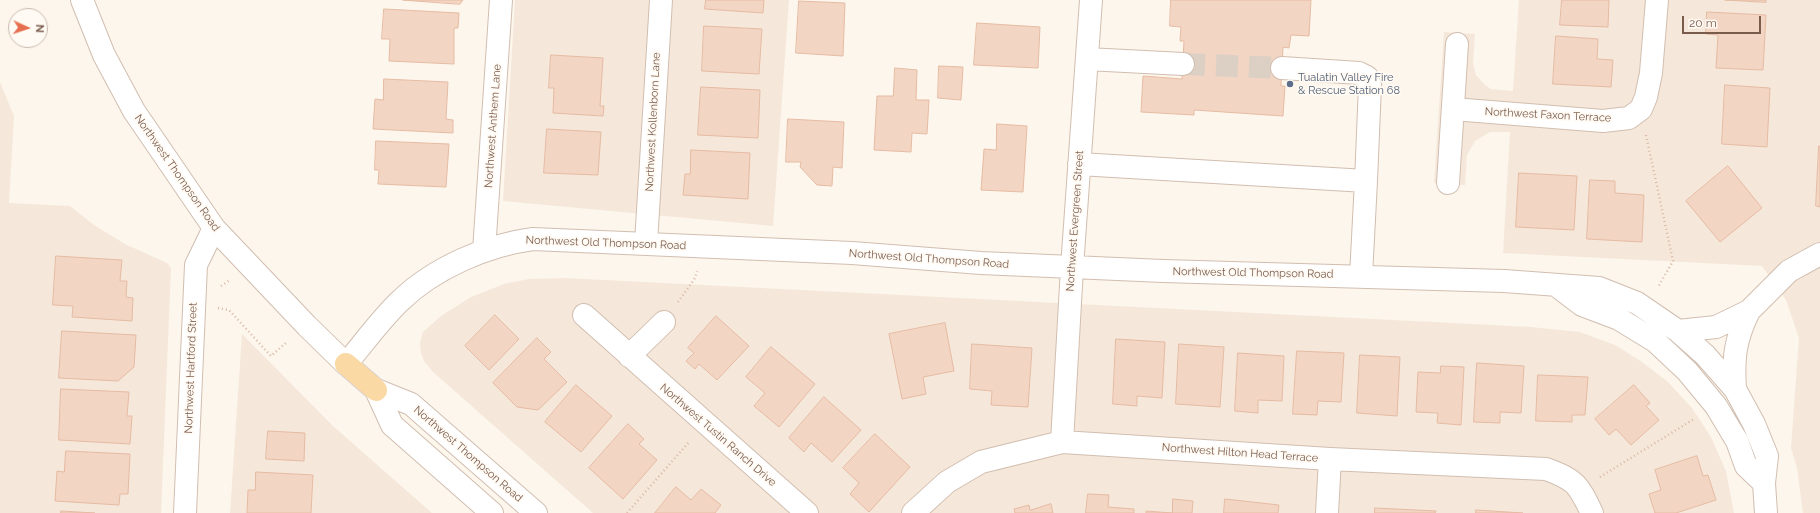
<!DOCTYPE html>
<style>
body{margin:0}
#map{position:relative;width:1820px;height:513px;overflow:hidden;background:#fdf6ec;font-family:Raleway,sans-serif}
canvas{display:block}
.north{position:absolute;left:8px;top:8px;width:40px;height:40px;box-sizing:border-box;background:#fffaf3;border:1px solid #cabbb1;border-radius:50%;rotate:93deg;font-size:11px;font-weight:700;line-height:16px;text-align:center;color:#7a5c4d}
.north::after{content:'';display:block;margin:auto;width:14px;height:18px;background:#e76f51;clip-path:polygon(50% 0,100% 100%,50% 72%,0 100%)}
.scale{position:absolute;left:1682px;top:16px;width:79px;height:18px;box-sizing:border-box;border:2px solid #7a5c4d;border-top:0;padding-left:5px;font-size:12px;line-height:14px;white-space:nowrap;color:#7a5c4d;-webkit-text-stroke:3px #fffaf3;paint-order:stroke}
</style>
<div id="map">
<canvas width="1820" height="513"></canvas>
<div class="north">N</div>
<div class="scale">20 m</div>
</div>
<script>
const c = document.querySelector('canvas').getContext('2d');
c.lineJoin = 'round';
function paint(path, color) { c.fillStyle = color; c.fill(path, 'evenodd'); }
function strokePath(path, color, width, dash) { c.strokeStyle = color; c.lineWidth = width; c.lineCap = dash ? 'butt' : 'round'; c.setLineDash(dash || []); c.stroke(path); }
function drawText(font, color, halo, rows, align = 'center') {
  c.font = font + ' Raleway,sans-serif'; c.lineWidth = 3.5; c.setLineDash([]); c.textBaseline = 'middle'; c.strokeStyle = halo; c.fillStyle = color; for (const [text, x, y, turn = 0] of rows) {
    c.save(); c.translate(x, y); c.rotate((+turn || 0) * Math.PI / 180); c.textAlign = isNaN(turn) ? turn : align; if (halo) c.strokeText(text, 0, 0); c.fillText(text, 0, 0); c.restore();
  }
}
paint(new Path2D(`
 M 515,0 L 789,0 L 773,226 L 503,201 Z
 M 1519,0 L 1820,0 L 1820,513 L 1803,513 L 1797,468 L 1791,448 L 1799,338 L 1786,300 L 1762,266 L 1503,253 L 1510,132 L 1490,132 L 1475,141 L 1467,155 L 1465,185 L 1434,183 L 1444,32 L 1475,34 L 1473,63 L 1476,75 L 1485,85 L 1491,89 L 1513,91 Z
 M 0,82 L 14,116 L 9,203 L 70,206 L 94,225 L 125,244 L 167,263 L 171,268 L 161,513 L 0,513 Z
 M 565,278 L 1531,327 L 1580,332 L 1615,345 L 1642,362 L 1668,382 L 1692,408 L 1711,437 L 1726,471 L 1734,513 L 593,513 L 433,372 L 424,361 L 421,353 L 420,342 L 423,332 L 441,316 L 471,297 L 504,284 L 529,279 Z
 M 242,334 L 333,426 L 432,513 L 230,513 Z`), '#f5e8da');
const building = new Path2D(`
 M 403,0 L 463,0 L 460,4 Z
 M 706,0 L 764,0 L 763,13 L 705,9 Z
 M 1171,0 L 1311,0 L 1309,36 L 1291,35 L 1289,48 L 1283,47 L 1281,86 L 1285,86 L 1283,116 L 1194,110 L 1194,115 L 1141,112 L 1143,76 L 1182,79 L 1184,41 L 1180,41 L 1181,27 L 1170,26 Z
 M 1562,0 L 1609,0 L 1608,27 L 1560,25 Z
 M 1725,0 L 1766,0 L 1766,2 Z
 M 799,1 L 845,3 L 843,56 L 796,53 Z
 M 384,9 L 459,13 L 458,28 L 454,28 L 454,64 L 389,61 L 390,39 L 382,39 Z
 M 1707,12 L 1766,15 L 1763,70 L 1716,68 L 1718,35 L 1706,34 Z
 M 977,23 L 1040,27 L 1038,68 L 974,65 Z
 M 704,26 L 762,29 L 759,74 L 702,71 Z
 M 1556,36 L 1598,39 L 1597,59 L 1613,60 L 1611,87 L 1553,84 Z
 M 551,55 L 603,58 L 600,106 L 604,106 L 603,116 L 553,113 L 554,88 L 549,88 Z
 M 939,66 L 963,67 L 961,100 L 938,98 Z
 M 895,68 L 917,70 L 916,100 L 929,100 L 927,134 L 912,133 L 911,152 L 874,150 L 877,96 L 893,96 Z
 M 384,79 L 448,82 L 446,119 L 453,120 L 453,133 L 373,129 L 375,99 L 383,100 Z
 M 1725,85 L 1770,88 L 1767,147 L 1722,144 Z
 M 701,87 L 760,90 L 758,138 L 698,135 Z
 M 788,119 L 844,122 L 842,168 L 833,167 L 832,186 L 817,185 L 800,167 L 801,162 L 786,162 Z
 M 997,124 L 1027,126 L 1023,192 L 981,190 L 984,149 L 996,150 Z
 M 547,129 L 601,132 L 598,175 L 544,173 Z
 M 376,141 L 449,144 L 446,187 L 378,184 L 379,170 L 375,170 Z
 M 1819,146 L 1820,146 L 1820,207 L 1816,206 Z
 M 691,150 L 750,153 L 748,199 L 683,195 L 685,174 L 690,174 Z
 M 1728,166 L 1762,208 L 1720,242 L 1686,201 Z
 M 1519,173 L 1577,176 L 1574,230 L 1516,227 Z
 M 1590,180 L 1615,181 L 1615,193 L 1644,195 L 1642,242 L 1587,239 Z
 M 56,256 L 122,260 L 120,281 L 127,281 L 126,297 L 133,298 L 132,321 L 72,317 L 73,306 L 53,305 Z
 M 495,315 L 519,339 L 489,370 L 465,346 Z
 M 716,316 L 749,346 L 717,380 L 699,364 L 695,369 L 686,361 L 694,353 L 688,348 Z
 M 945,323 L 954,371 L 923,377 L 926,394 L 902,399 L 889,334 Z
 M 62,331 L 136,335 L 134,367 L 118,381 L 59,378 Z
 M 537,338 L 551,352 L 544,359 L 567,382 L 538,410 L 517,407 L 493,383 Z
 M 1116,339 L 1165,342 L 1162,398 L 1137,396 L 1137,406 L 1113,404 Z
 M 972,344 L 1032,348 L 1028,407 L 991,405 L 992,391 L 970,389 Z
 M 1179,344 L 1224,347 L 1220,407 L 1176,404 Z
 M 771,347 L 815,384 L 779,427 L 754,406 L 765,393 L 746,377 Z
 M 1297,351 L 1344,353 L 1341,402 L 1318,401 L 1317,415 L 1293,414 Z
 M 1238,353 L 1284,356 L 1282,401 L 1258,400 L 1258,413 L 1235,411 Z
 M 1360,355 L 1400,357 L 1397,416 L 1357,413 Z
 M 1477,363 L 1524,366 L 1521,413 L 1500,412 L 1500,423 L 1474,422 Z
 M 1441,366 L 1464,367 L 1461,425 L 1437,423 L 1438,413 L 1416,412 L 1418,372 L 1440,373 Z
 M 1538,375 L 1588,377 L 1585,415 L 1572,415 L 1572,422 L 1536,421 Z
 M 576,385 L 612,416 L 581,452 L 545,422 Z
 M 1634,385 L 1650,403 L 1646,406 L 1659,420 L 1631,445 L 1616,429 L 1609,435 L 1595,419 Z
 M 61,389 L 129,392 L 127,416 L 132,416 L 130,444 L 59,440 Z
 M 824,397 L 861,430 L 832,462 L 811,443 L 804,452 L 789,438 Z
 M 628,424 L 644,439 L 639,444 L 657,460 L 623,499 L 589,468 Z
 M 268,431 L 305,433 L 304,461 L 266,459 Z
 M 875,434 L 910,467 L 869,512 L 850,494 L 859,483 L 843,468 Z
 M 66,451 L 130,454 L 128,494 L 120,494 L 119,505 L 55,501 L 57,471 L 64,472 Z
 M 1697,456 L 1703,476 L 1708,475 L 1716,500 L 1676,513 L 1655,513 L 1649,494 L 1661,490 L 1655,470 Z
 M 256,472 L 313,475 L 311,513 L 247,513 L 248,490 L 255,490 Z
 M 676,487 L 691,500 L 701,489 L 721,505 L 715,513 L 655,513 Z
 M 1088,494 L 1109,495 L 1108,507 L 1134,509 L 1134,513 L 1086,513 Z
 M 1173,499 L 1193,501 L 1192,513 L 1146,513 L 1146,511 L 1172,513 Z
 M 1225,499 L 1279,505 L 1278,513 L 1224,513 Z
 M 1051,504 L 1053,513 L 1015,513 L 1014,509 L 1029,505 L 1030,510 Z
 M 1375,508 L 1436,511 L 1435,513 L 1375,513 Z
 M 1476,510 L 1523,513 L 1476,513 Z
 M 61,511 L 95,513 L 61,513 Z`);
paint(building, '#f3d5c3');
strokePath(building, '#e6bba3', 1);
strokePath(new Path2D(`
 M 1183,64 L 1282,68`), '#dcd0c4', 22, [22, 11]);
const minor = new Path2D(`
 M 82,0 L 104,55 L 134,111 L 214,228 L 307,326 L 346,364 C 364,343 380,320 400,301 C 434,268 487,245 533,239 L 852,253 L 981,263 L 1163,271 L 1504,281 L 1599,288 L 1637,303 L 1678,331 L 1705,355 L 1735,389 L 1754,424 L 1767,456 L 1764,483 L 1766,513
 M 1087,59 L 1183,64
 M 1282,68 L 1359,73 L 1367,77 L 1370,85 L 1366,181
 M 1453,109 L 1603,121 L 1629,118 L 1641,109 L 1646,97 L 1651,73 L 1657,0
 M 1079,164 L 1366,181 L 1361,276
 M 1448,183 L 1457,44
 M 646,243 L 661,0
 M 484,251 L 501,0
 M 1557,286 L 1582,305 L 1619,319 L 1655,341 L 1687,371 L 1716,406 L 1737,441 L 1746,466 L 1764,483
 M 584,315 L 807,513
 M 1678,331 L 1716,327 L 1749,311 L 1789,271 L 1820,254
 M 629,356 L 664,322
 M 1735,389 C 1733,357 1735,340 1749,311
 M 376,390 L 411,404 L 536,513
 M 376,390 L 392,425 L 492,513
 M 1062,442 L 1072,268 L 1091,0
 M 185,513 L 196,265 L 214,228
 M 913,513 L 947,482 L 981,462 L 1062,442 L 1330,459 L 1546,469 C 1576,480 1578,484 1592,513
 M 1327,513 L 1330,459`);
const major = new Path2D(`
 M 346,364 L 376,390`);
strokePath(minor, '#d1beb0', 24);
strokePath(major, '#dad1cd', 24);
strokePath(new Path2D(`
 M 1646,135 L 1673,261 L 1658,287
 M 221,286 L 230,280
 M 678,302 L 695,278 L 697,271
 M 218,308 L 229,310 L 271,356 L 287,342
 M 1600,477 L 1694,419
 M 627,513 L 689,442`), '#d9b8a5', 2.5, [1, 3]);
strokePath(minor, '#fff', 22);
strokePath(major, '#fbd9a5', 22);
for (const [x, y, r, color] of [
 [1290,84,4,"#5c6f8a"]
]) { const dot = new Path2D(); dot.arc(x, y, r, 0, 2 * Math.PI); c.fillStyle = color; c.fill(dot); strokePath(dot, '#fffaf3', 1.5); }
drawText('11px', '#4e5e75', '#fffaf3', [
 ["Tualatin Valley Fire",1298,78],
 ["& Rescue Station 68",1298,91]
], 'left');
drawText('11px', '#7a5c4d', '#fffaf3', [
 ["Northwest Faxon Terrace",1548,115,3],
 ["Northwest Kollenborn Lane",653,122,-87],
 ["Northwest Anthem Lane",493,126,-86],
 ["Northwest Thompson Road",177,173,55],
 ["Northwest Evergreen Street",1075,221,-86],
 ["Northwest Old Thompson Road",606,243,2],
 ["Northwest Old Thompson Road",929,259,4],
 ["Northwest Old Thompson Road",1253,273,1],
 ["Northwest Hartford Street",191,368,-88],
 ["Northwest Tustin Ranch Drive",718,435,41],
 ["Northwest Hilton Head Terrace",1240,453,4],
 ["Northwest Thompson Road",468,454,41]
]);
</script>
